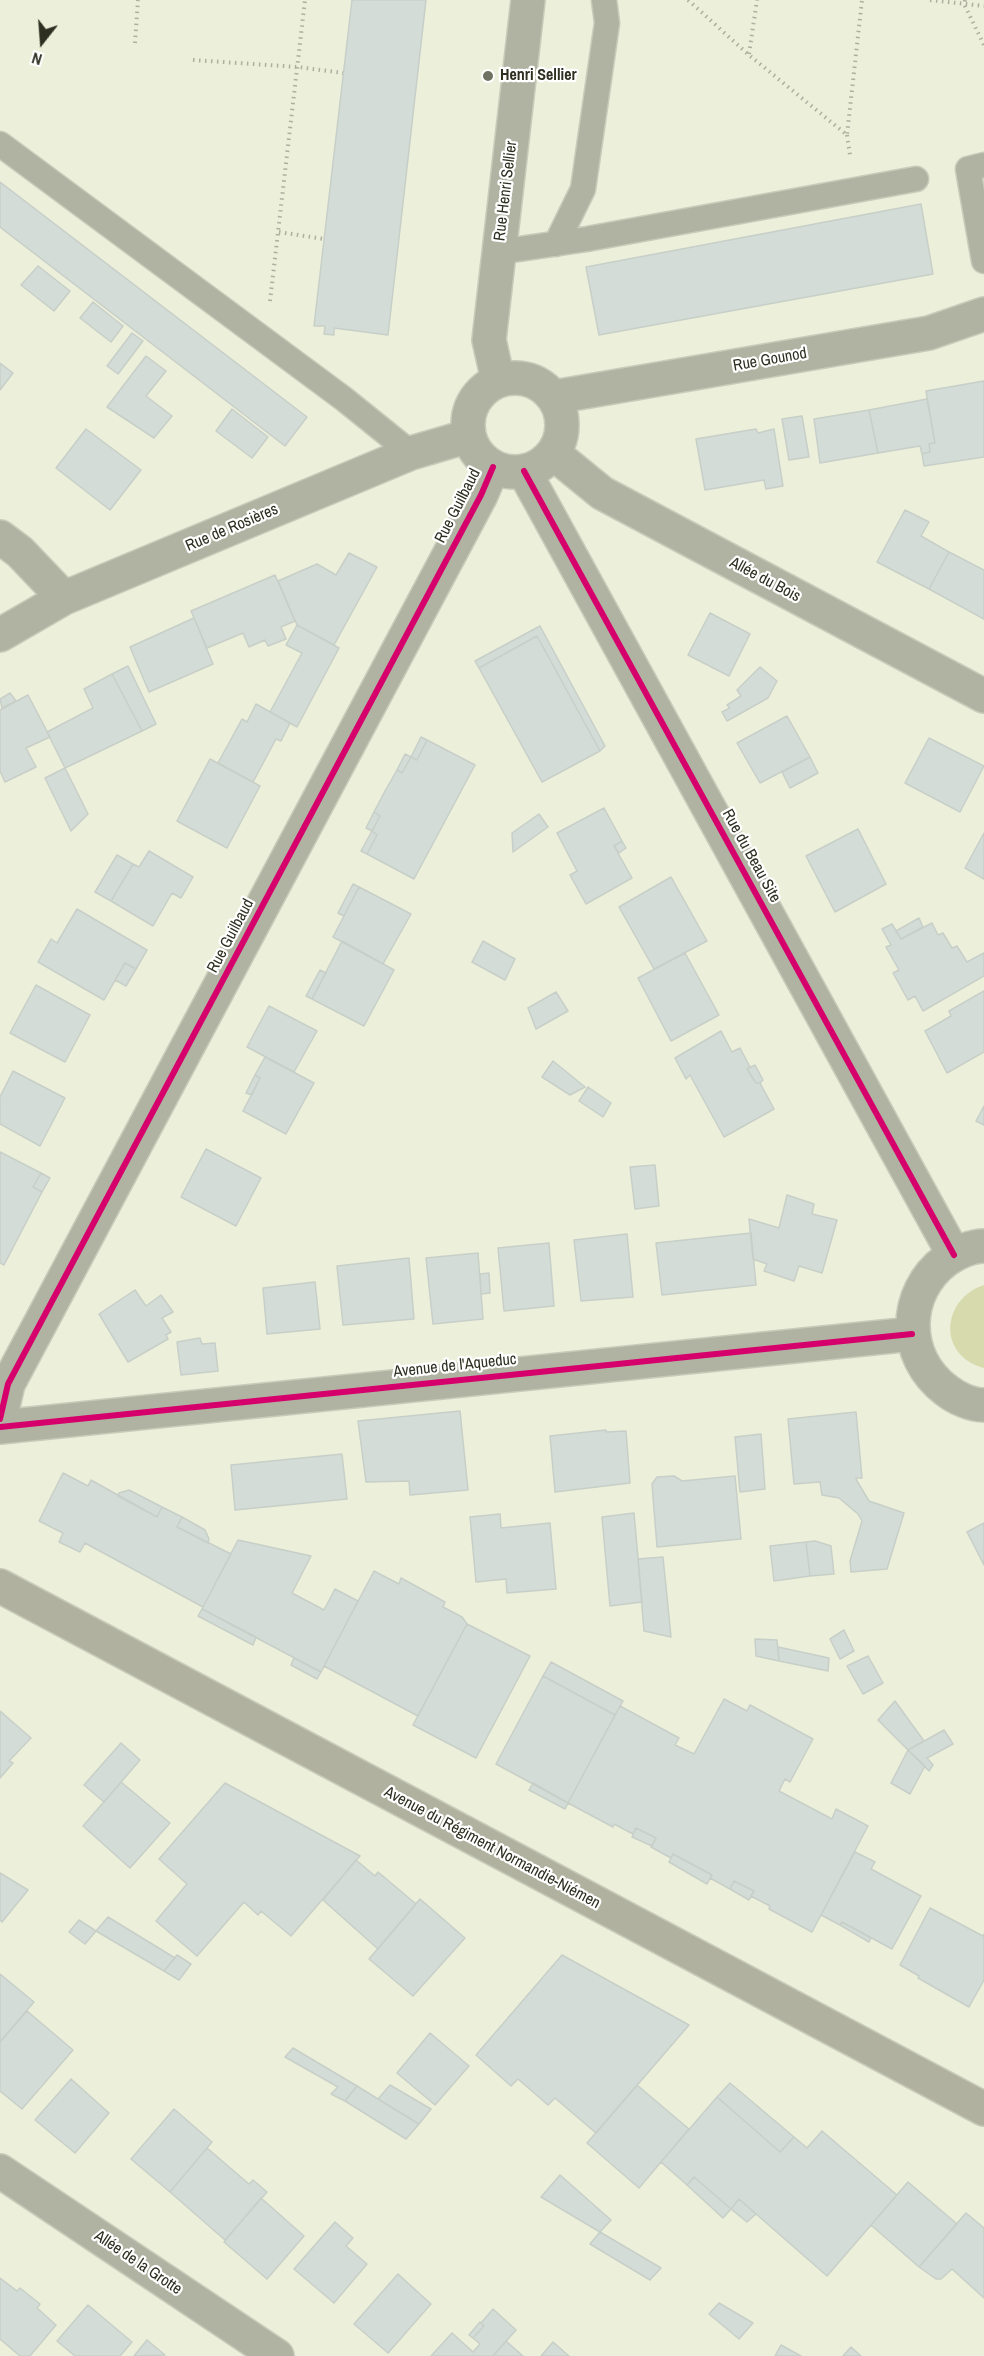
<!DOCTYPE html>
<meta charset="utf-8">
<style>
body{margin:0}
#map{position:relative;width:984px;height:2356px;overflow:hidden;background:#ecefd9;font-family:"Archivo Narrow",sans-serif}
canvas{display:block}
.north{position:absolute;left:12px;top:12px;width:60px;height:60px;-webkit-text-stroke:4px #fff;paint-order:stroke;rotate:197deg;font-size:16px;font-weight:700;line-height:24px;text-align:center;color:#2e2f21}
.north::after{content:'';display:block;margin:auto;width:21px;height:27px;background:#2e2f21;clip-path:polygon(50% 0,100% 100%,50% 72%,0 100%)}
</style>
<div id="map">
<canvas width="984" height="2356"></canvas>
<div class="north">N</div>
</div>
<script>
const c = document.querySelector('canvas').getContext('2d');
c.lineJoin = 'round';
function paint(path, color) { c.fillStyle = color; c.fill(path, 'evenodd'); }
function strokePath(path, color, width, dash) { c.strokeStyle = color; c.lineWidth = width; c.lineCap = dash ? 'butt' : 'round'; c.setLineDash(dash || []); c.stroke(path); }
function drawText(font, color, halo, rows, align = 'center') {
  c.font = font + ' "Archivo Narrow",sans-serif'; c.lineWidth = 4.5; c.setLineDash([]); c.textBaseline = 'middle'; c.strokeStyle = halo; c.fillStyle = color; for (const [text, x, y, turn = 0] of rows) {
    c.save(); c.translate(x, y); c.rotate((+turn || 0) * Math.PI / 180); c.textAlign = isNaN(turn) ? turn : align; if (halo) c.strokeText(text, 0, 0); c.fillText(text, 0, 0); c.restore();
  }
}
paint(new Path2D(`
 M 984,1285 L 984,1368 C 937,1356 941,1299 984,1285 Z`), '#d7daac');
const building = new Path2D(`
 M 352,0 L 426,0 L 388,335 L 334,328 L 334,335 L 324,334 L 325,326 L 314,326 Z
 M 0,182 L 307,417 L 285,446 L 0,227 Z
 M 921,204 L 933,274 L 599,335 L 586,267 Z
 M 38,266 L 70,291 L 54,311 L 21,285 Z
 M 93,302 L 123,326 L 111,342 L 80,318 Z
 M 132,333 L 143,341 L 118,374 L 107,366 Z
 M 146,356 L 166,371 L 146,396 L 172,416 L 154,438 L 107,407 Z
 M 0,363 L 13,373 L 0,390 Z
 M 984,381 L 984,457 L 924,466 L 922,454 L 930,452 L 929,444 L 935,443 L 926,391 Z
 M 927,399 L 935,443 L 929,444 L 930,452 L 922,454 L 920,446 L 878,453 L 869,410 Z
 M 232,409 L 268,437 L 252,458 L 216,431 Z
 M 869,410 L 878,453 L 820,463 L 814,419 Z
 M 802,416 L 809,457 L 789,460 L 782,419 Z
 M 86,429 L 141,470 L 110,510 L 56,468 Z
 M 756,429 L 758,433 L 774,429 L 783,486 L 766,489 L 764,480 L 705,490 L 696,439 Z
 M 905,510 L 929,522 L 921,536 L 949,552 L 929,589 L 877,562 Z
 M 949,552 L 984,570 L 984,619 L 929,589 Z
 M 349,553 L 377,567 L 334,645 L 297,625 L 278,581 L 317,564 L 336,575 Z
 M 275,575 L 295,621 L 281,627 L 286,639 L 268,646 L 265,640 L 249,647 L 243,633 L 207,648 L 191,611 Z
 M 710,613 L 750,634 L 729,676 L 688,655 Z
 M 194,618 L 213,664 L 149,692 L 130,647 Z
 M 297,625 L 339,648 L 297,727 L 270,712 L 302,653 L 286,645 Z
 M 540,626 L 605,746 L 600,751 L 537,636 L 479,668 L 475,661 Z
 M 537,636 L 600,751 L 542,782 L 479,668 Z
 M 128,666 L 156,724 L 142,731 L 112,674 Z
 M 760,667 L 777,681 L 768,698 L 727,721 L 722,712 L 730,708 L 727,705 L 741,696 L 737,690 Z
 M 112,674 L 142,731 L 65,768 L 47,732 L 93,708 L 84,689 Z
 M 10,693 L 16,701 L 2,708 L 0,699 Z
 M 28,695 L 50,737 L 26,748 L 36,767 L 5,782 L 0,771 L 0,710 Z
 M 256,704 L 290,723 L 281,741 L 276,739 L 253,782 L 218,763 L 242,719 L 247,722 Z
 M 787,716 L 810,757 L 760,783 L 737,743 Z
 M 421,737 L 427,740 L 417,760 L 411,757 Z
 M 929,738 L 984,766 L 960,812 L 905,783 Z
 M 427,740 L 475,765 L 414,879 L 367,854 L 377,835 L 372,831 L 380,816 L 374,812 L 385,791 L 397,770 L 402,773 L 411,757 L 417,760 Z
 M 405,754 L 411,757 L 402,773 L 397,770 Z
 M 810,757 L 818,773 L 790,788 L 782,772 Z
 M 210,759 L 260,786 L 227,848 L 177,821 Z
 M 65,768 L 88,814 L 71,831 L 45,778 Z
 M 604,808 L 622,841 L 614,846 L 632,878 L 586,904 L 570,875 L 577,871 L 557,833 Z
 M 374,812 L 380,816 L 372,831 L 366,828 Z
 M 539,814 L 548,827 L 513,852 L 512,833 Z
 M 858,829 L 886,884 L 835,912 L 806,856 Z
 M 372,831 L 377,835 L 367,854 L 361,851 Z
 M 984,833 L 984,879 L 965,868 Z
 M 622,841 L 626,848 L 619,853 L 614,846 Z
 M 149,851 L 193,877 L 181,898 L 172,893 L 153,926 L 111,901 L 133,864 L 139,867 Z
 M 117,855 L 133,864 L 111,901 L 95,892 Z
 M 671,877 L 707,941 L 654,969 L 619,907 Z
 M 353,884 L 359,887 L 344,916 L 338,913 Z
 M 359,887 L 411,914 L 383,964 L 333,937 Z
 M 77,909 L 147,950 L 136,969 L 125,963 L 104,1000 L 38,962 L 51,939 L 57,943 Z
 M 919,918 L 923,927 L 901,939 L 896,931 Z
 M 932,923 L 938,935 L 943,933 L 952,948 L 957,946 L 967,962 L 984,953 L 984,976 L 923,1011 L 915,996 L 908,1000 L 893,973 L 899,970 L 886,947 L 891,945 L 882,929 L 892,924 L 901,939 Z
 M 342,941 L 394,970 L 364,1026 L 312,999 Z
 M 483,941 L 515,959 L 505,980 L 472,962 Z
 M 685,953 L 719,1015 L 671,1041 L 638,978 Z
 M 125,963 L 136,969 L 126,986 L 115,980 Z
 M 320,970 L 326,973 L 312,999 L 306,996 Z
 M 36,985 L 90,1015 L 65,1062 L 10,1033 Z
 M 984,991 L 984,1052 L 947,1073 L 925,1031 L 951,1016 L 949,1011 Z
 M 556,992 L 568,1011 L 536,1029 L 528,1008 Z
 M 269,1006 L 317,1031 L 294,1072 L 247,1047 Z
 M 721,1031 L 732,1052 L 740,1048 L 750,1067 L 747,1069 L 756,1083 L 760,1083 L 774,1109 L 724,1137 L 690,1075 L 686,1079 L 675,1058 Z
 M 265,1057 L 314,1083 L 286,1134 L 243,1111 L 260,1078 L 255,1075 Z
 M 553,1061 L 585,1087 L 570,1095 L 542,1077 Z
 M 755,1065 L 763,1080 L 760,1083 L 756,1083 L 747,1069 Z
 M 13,1071 L 65,1098 L 40,1146 L 0,1124 L 0,1097 Z
 M 255,1075 L 260,1078 L 252,1095 L 246,1093 Z
 M 588,1087 L 611,1103 L 603,1117 L 579,1101 Z
 M 984,1106 L 984,1125 L 976,1121 Z
 M 206,1149 L 261,1178 L 236,1226 L 181,1197 Z
 M 0,1152 L 41,1173 L 33,1187 L 42,1192 L 4,1265 L 0,1263 Z
 M 655,1165 L 659,1206 L 635,1209 L 630,1167 Z
 M 41,1173 L 50,1178 L 42,1192 L 33,1187 Z
 M 787,1195 L 814,1204 L 812,1214 L 837,1220 L 822,1273 L 799,1266 L 794,1281 L 764,1271 L 767,1264 L 753,1259 L 749,1219 L 779,1228 Z
 M 751,1233 L 756,1285 L 662,1295 L 656,1243 Z
 M 627,1234 L 633,1297 L 581,1301 L 574,1240 Z
 M 549,1243 L 554,1306 L 504,1311 L 498,1248 Z
 M 478,1253 L 483,1319 L 433,1324 L 426,1258 Z
 M 409,1258 L 414,1319 L 343,1325 L 337,1266 Z
 M 489,1273 L 490,1293 L 481,1294 L 480,1274 Z
 M 315,1282 L 320,1329 L 267,1334 L 263,1288 Z
 M 135,1290 L 146,1306 L 161,1295 L 173,1312 L 162,1318 L 171,1332 L 166,1335 L 168,1339 L 128,1362 L 99,1314 Z
 M 200,1338 L 202,1344 L 215,1343 L 218,1371 L 181,1375 L 177,1342 Z
 M 460,1411 L 468,1490 L 410,1495 L 409,1481 L 366,1482 L 358,1421 Z
 M 856,1412 L 862,1478 L 856,1478 L 857,1481 L 869,1501 L 904,1513 L 887,1569 L 851,1572 L 850,1561 L 862,1521 L 858,1514 L 839,1498 L 822,1495 L 820,1482 L 794,1484 L 788,1419 Z
 M 606,1430 L 606,1432 L 626,1431 L 630,1483 L 555,1492 L 550,1436 Z
 M 761,1434 L 765,1489 L 740,1492 L 735,1437 Z
 M 342,1454 L 347,1499 L 235,1510 L 231,1465 Z
 M 63,1473 L 88,1486 L 91,1480 L 157,1517 L 162,1507 L 182,1517 L 177,1527 L 231,1554 L 203,1607 L 85,1543 L 80,1552 L 59,1542 L 63,1533 L 39,1521 Z
 M 674,1476 L 682,1481 L 735,1476 L 741,1539 L 657,1547 L 652,1484 L 657,1477 Z
 M 129,1490 L 162,1507 L 157,1517 L 118,1496 L 119,1493 Z
 M 634,1513 L 642,1602 L 610,1606 L 602,1517 Z
 M 500,1514 L 501,1528 L 550,1523 L 556,1589 L 507,1593 L 506,1579 L 476,1582 L 470,1517 Z
 M 182,1517 L 205,1530 L 209,1539 L 208,1543 L 177,1527 Z
 M 984,1523 L 984,1565 L 967,1532 Z
 M 238,1540 L 311,1556 L 292,1593 L 324,1610 L 335,1589 L 358,1601 L 321,1672 L 202,1609 Z
 M 815,1541 L 831,1546 L 834,1574 L 810,1576 L 806,1542 Z
 M 806,1542 L 810,1576 L 774,1581 L 770,1546 Z
 M 663,1557 L 671,1637 L 644,1631 L 638,1559 Z
 M 374,1571 L 399,1584 L 401,1578 L 445,1602 L 443,1607 L 462,1617 L 467,1624 L 418,1716 L 324,1666 Z
 M 202,1609 L 256,1637 L 253,1645 L 198,1616 Z
 M 467,1624 L 530,1656 L 476,1758 L 413,1725 Z
 M 844,1630 L 854,1651 L 840,1659 L 830,1639 Z
 M 755,1639 L 777,1640 L 779,1661 L 756,1656 Z
 M 778,1647 L 829,1658 L 828,1671 L 779,1661 Z
 M 868,1656 L 883,1683 L 863,1694 L 847,1666 Z
 M 294,1658 L 321,1672 L 317,1679 L 291,1665 Z
 M 551,1662 L 623,1701 L 615,1715 L 543,1676 Z
 M 543,1676 L 615,1715 L 568,1803 L 496,1764 Z
 M 724,1699 L 747,1711 L 750,1705 L 813,1739 L 790,1782 L 785,1779 L 779,1791 L 832,1819 L 836,1809 L 868,1826 L 812,1932 L 769,1909 L 770,1906 L 751,1896 L 754,1891 L 734,1881 L 730,1889 L 710,1878 L 712,1875 L 673,1854 L 671,1858 L 651,1847 L 656,1838 L 636,1828 L 633,1834 L 614,1824 L 613,1827 L 568,1803 L 620,1706 L 679,1738 L 675,1745 L 694,1754 Z
 M 895,1701 L 924,1741 L 908,1750 L 878,1720 Z
 M 0,1711 L 31,1738 L 9,1761 L 13,1763 L 0,1778 Z
 M 944,1730 L 953,1744 L 927,1758 L 933,1765 L 929,1771 L 908,1750 Z
 M 121,1743 L 140,1760 L 104,1802 L 84,1785 Z
 M 908,1750 L 925,1766 L 910,1794 L 891,1783 Z
 M 121,1782 L 170,1823 L 130,1868 L 83,1826 Z
 M 225,1783 L 360,1856 L 291,1936 L 261,1911 L 258,1915 L 244,1902 L 197,1956 L 156,1921 L 187,1884 L 159,1859 Z
 M 533,1783 L 568,1803 L 565,1809 L 529,1790 Z
 M 636,1828 L 656,1838 L 652,1846 L 632,1837 Z
 M 855,1852 L 875,1862 L 871,1869 L 921,1896 L 892,1949 L 842,1922 L 840,1925 L 821,1915 Z
 M 673,1854 L 712,1875 L 707,1884 L 669,1862 Z
 M 356,1860 L 375,1876 L 378,1872 L 416,1904 L 378,1949 L 323,1900 Z
 M 0,1873 L 28,1890 L 2,1922 L 0,1920 Z
 M 734,1881 L 754,1891 L 749,1900 L 730,1889 Z
 M 420,1899 L 465,1938 L 413,1996 L 369,1959 Z
 M 930,1908 L 983,1936 L 984,1934 L 984,1980 L 969,2007 L 918,1978 L 919,1976 L 900,1965 Z
 M 108,1917 L 175,1958 L 164,1971 L 96,1931 Z
 M 79,1920 L 96,1931 L 85,1944 L 69,1932 Z
 M 842,1922 L 871,1938 L 869,1942 L 840,1925 Z
 M 177,1955 L 191,1964 L 179,1980 L 164,1971 Z
 M 562,1955 L 689,2025 L 596,2133 L 555,2098 L 548,2105 L 518,2079 L 511,2086 L 476,2055 Z
 M 0,1974 L 34,2002 L 0,2042 Z
 M 27,2011 L 73,2050 L 22,2109 L 0,2091 L 0,2042 Z
 M 430,2033 L 469,2066 L 435,2105 L 397,2073 Z
 M 293,2048 L 357,2086 L 345,2101 L 331,2094 L 338,2087 L 285,2057 Z
 M 71,2079 L 109,2113 L 75,2153 L 35,2120 Z
 M 730,2083 L 794,2137 L 780,2152 L 717,2097 Z
 M 390,2085 L 431,2109 L 419,2124 L 378,2099 Z
 M 637,2085 L 689,2129 L 639,2188 L 587,2143 Z
 M 357,2086 L 378,2099 L 419,2124 L 406,2139 L 345,2101 Z
 M 717,2097 L 780,2152 L 794,2137 L 807,2148 L 822,2131 L 897,2195 L 827,2276 L 739,2199 L 731,2209 L 694,2177 L 687,2185 L 661,2162 Z
 M 174,2109 L 212,2142 L 170,2192 L 131,2159 Z
 M 207,2148 L 249,2184 L 253,2180 L 267,2192 L 225,2240 L 170,2192 Z
 M 560,2175 L 611,2220 L 600,2232 L 541,2197 Z
 M 694,2177 L 731,2209 L 723,2218 L 687,2185 Z
 M 908,2182 L 957,2224 L 919,2267 L 871,2225 Z
 M 261,2198 L 304,2236 L 267,2279 L 224,2242 Z
 M 739,2199 L 756,2214 L 747,2222 L 731,2209 Z
 M 966,2213 L 984,2228 L 984,2298 L 952,2269 L 941,2279 L 936,2279 L 919,2267 Z
 M 335,2222 L 353,2238 L 346,2246 L 367,2264 L 334,2303 L 294,2269 Z
 M 600,2232 L 661,2268 L 650,2280 L 590,2244 Z
 M 398,2274 L 431,2304 L 388,2353 L 354,2324 Z
 M 0,2278 L 17,2291 L 20,2288 L 40,2304 L 37,2308 L 56,2325 L 30,2356 L 20,2356 L 0,2339 Z
 M 719,2303 L 753,2323 L 739,2339 L 709,2314 Z
 M 88,2305 L 132,2342 L 120,2356 L 75,2356 L 57,2341 Z
 M 493,2309 L 516,2330 L 493,2356 L 431,2356 L 452,2333 L 473,2352 L 480,2344 L 473,2338 L 484,2326 L 481,2323 Z
 M 480,2322 L 484,2326 L 473,2338 L 469,2335 Z
 M 147,2340 L 165,2355 L 134,2356 Z
 M 506,2341 L 523,2356 L 493,2356 Z
 M 553,2342 L 569,2356 L 541,2356 Z
 M 781,2345 L 801,2356 L 775,2356 Z
 M 851,2347 L 861,2356 L 843,2356 Z`);
paint(building, '#d4dcd7');
strokePath(building, '#c7cfc8', 1.5);
const service = new Path2D(`
 M 0,144 L 344,399 L 411,453
 M 984,165 L 968,169 L 984,261
 M 556,244 L 583,189 L 607,23 L 604,0
 M 499,252 L 587,239 L 916,179`);
const minor = new Path2D(`
 M468 425a47 47 0 1 1 94 0a47 47 0 1 1-94 0Z
 M 498,380 L 489,340 L 528,0
 M 554,397 L 929,333 L 984,314
 M 553,453 L 602,493 L 984,696
 M 524,471 L 954,1255
 M 0,537 L 20,552 L 64,598
 M 0,635 L 64,598 L 411,453 L 469,436
 M 984,1246 C 971,1246 956,1253 946,1260 C 902,1293 902,1357 946,1390 C 956,1398 971,1405 984,1405
 M 0,1419 L 8,1384 L 481,495 L 493,467
 M 0,1427 L 912,1334
 M 0,2171 L 277,2356`);
const secondary = new Path2D(`
 M 0,1586 L 984,2109`);
strokePath(service, '#c8cbba', 27);
strokePath(minor, '#c8cbba', 36);
strokePath(secondary, '#c8cbba', 36);
strokePath(new Path2D(`
 M 688,0 L 749,55 L 847,135 L 862,0
 M 930,0 L 984,6
 M 965,0 L 964,4 L 984,45
 M 135,43 L 138,0
 M 749,54 L 757,0
 M 193,60 L 298,67 L 343,73
 M 847,135 L 850,155
 M 279,232 L 324,239
 M 270,301 L 305,0`), '#aeafa1', 4, [1.5, 4.5]);
strokePath(service, '#b0b3a2', 24);
strokePath(minor, '#b0b3a2', 33);
strokePath(secondary, '#b0b29f', 33);
strokePath(new Path2D(`
 M 524,471 L 954,1255
 M 0,1419 L 8,1384 L 481,495 L 493,467
 M 0,1427 L 912,1334`), '#d6006c', 6);
for (const [x, y, r, color] of [
 [488,76,6,"#707261"]
]) { const dot = new Path2D(); dot.arc(x, y, r, 0, 2 * Math.PI); c.fillStyle = color; c.fill(dot); strokePath(dot, '#fff', 2); }
drawText('bold 16px', '#2e2f21', '#fff', [
 ["Henri Sellier",500,76]
], 'left');
drawText('16px', '#2e2f21', '#fff', [
 ["Rue Henri Sellier",506,191,-83],
 ["Rue Gounod",770,360,-10],
 ["Rue Guilbaud",458,506,-63],
 ["Rue de Rosières",232,528,-23],
 ["Allée du Bois",765,580,28],
 ["Rue du Beau Site",751,856,61],
 ["Rue Guilbaud",231,936,-62],
 ["Avenue de l'Aqueduc",455,1366,-6],
 ["Avenue du Régiment Normandie-Niémen",492,1848,28],
 ["Allée de la Grotte",138,2263,34]
]);
</script>
